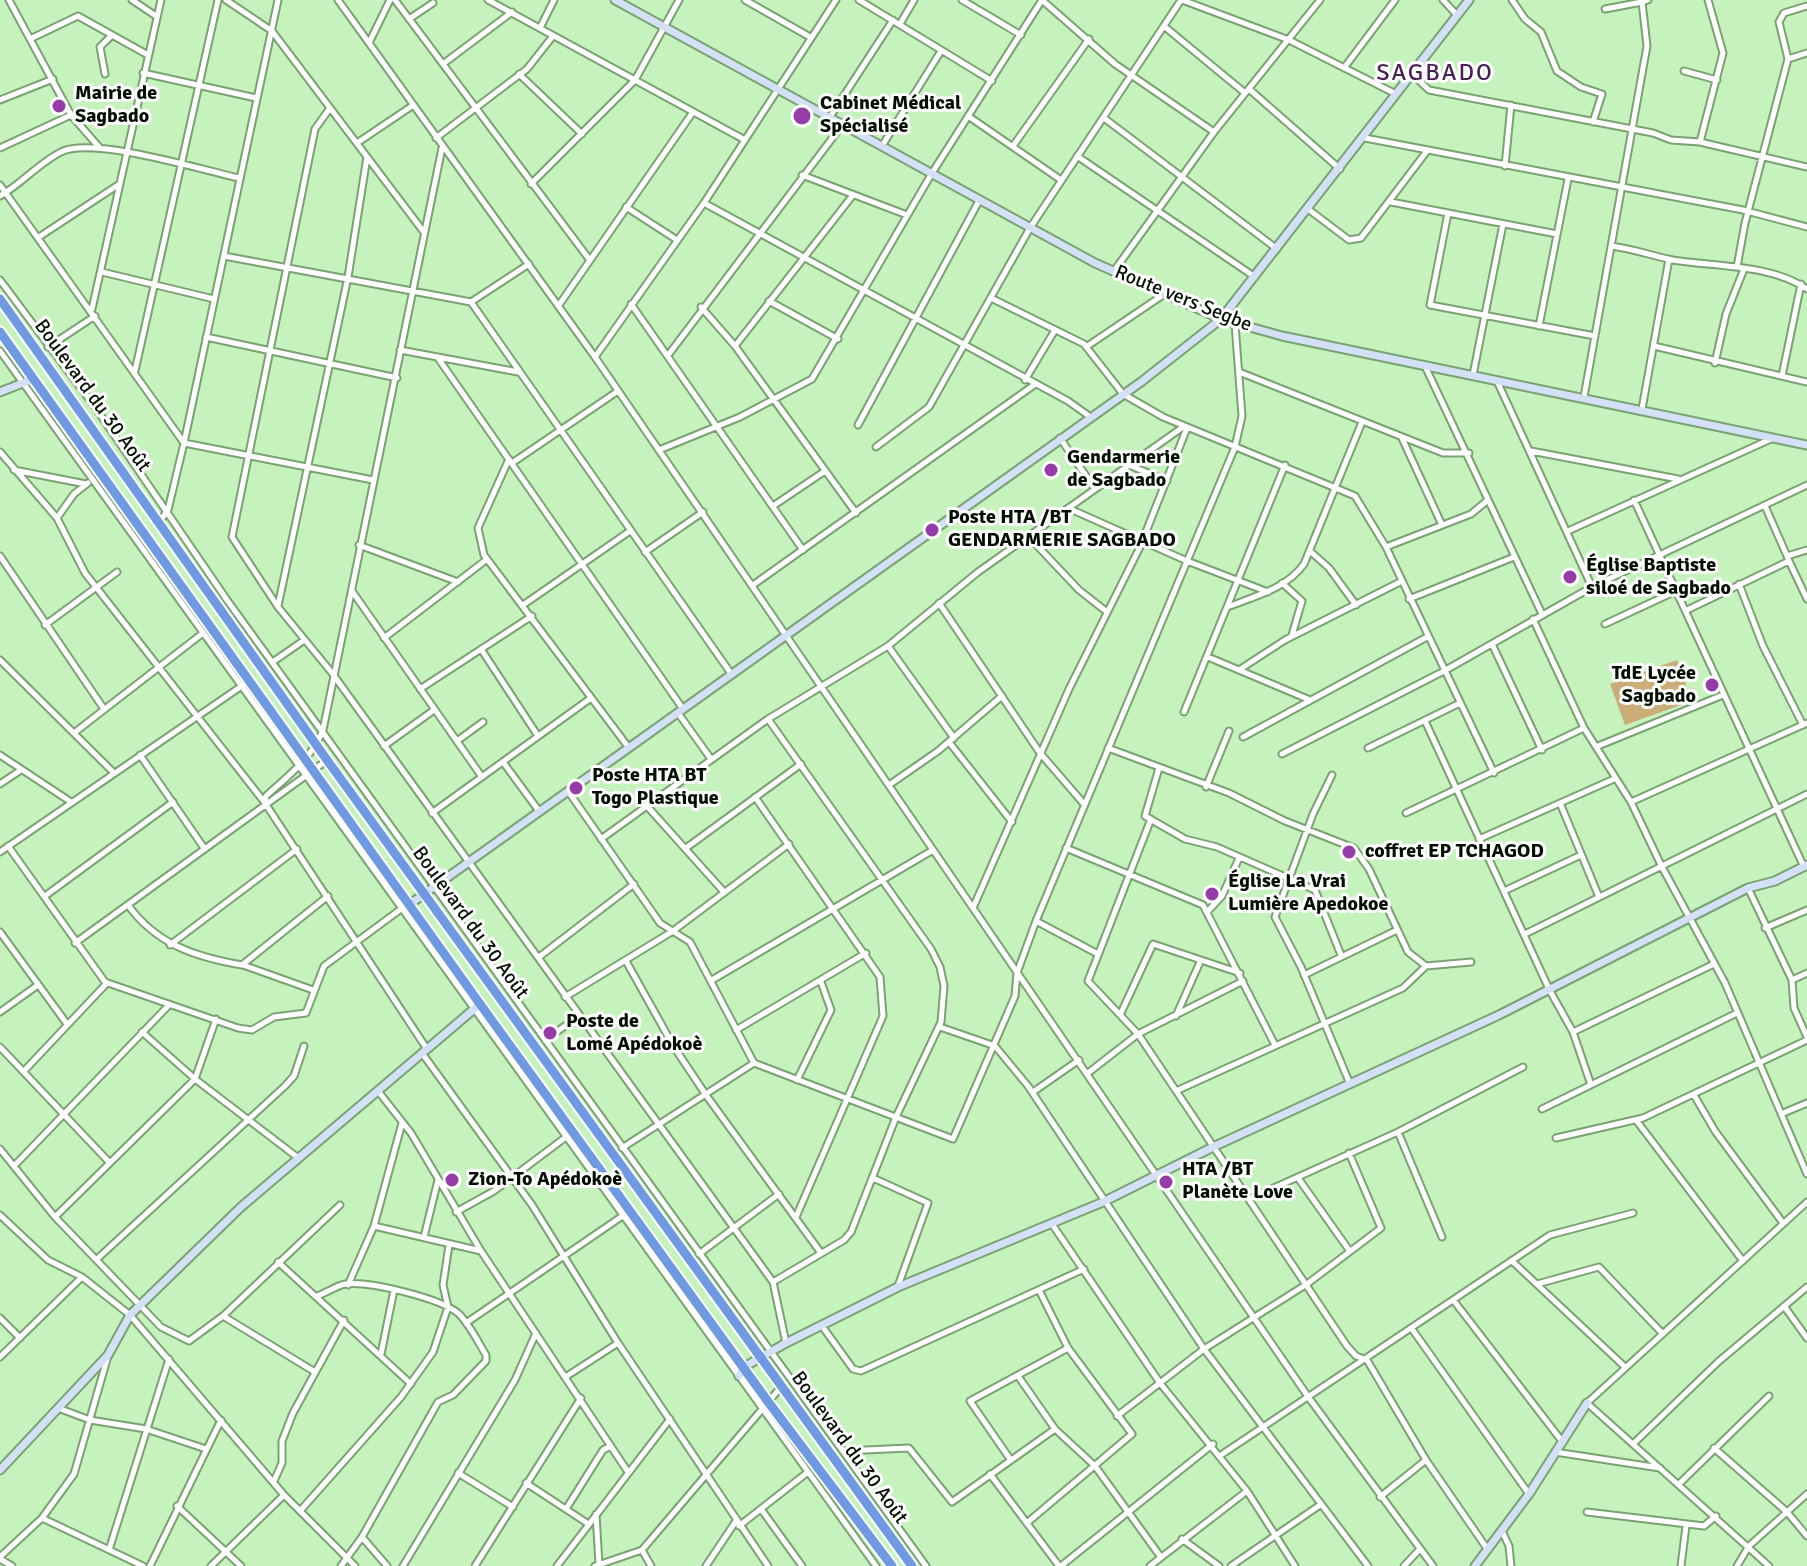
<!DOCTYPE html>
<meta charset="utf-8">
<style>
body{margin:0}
canvas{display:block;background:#c6f2be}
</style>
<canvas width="1807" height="1566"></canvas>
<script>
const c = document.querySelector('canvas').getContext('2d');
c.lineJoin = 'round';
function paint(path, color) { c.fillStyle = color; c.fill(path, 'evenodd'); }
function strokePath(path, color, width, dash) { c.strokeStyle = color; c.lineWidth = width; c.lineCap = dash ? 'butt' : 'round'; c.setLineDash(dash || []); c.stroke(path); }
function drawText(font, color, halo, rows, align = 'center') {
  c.font = font + ' Signika,sans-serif'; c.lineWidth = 6; c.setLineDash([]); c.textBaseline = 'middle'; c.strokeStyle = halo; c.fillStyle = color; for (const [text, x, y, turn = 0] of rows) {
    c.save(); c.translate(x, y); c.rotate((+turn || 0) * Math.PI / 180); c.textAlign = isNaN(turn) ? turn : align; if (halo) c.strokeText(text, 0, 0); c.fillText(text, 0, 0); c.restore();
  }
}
paint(new Path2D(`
 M 1677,660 L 1692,701 L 1625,725 L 1610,684 Z`), '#cbad7a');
const street = new Path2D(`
 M 9,0 L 71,115 L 99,147
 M 132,0 L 156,16
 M 226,0 L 272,31 L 423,231
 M 338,0 L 595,357 L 1309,1398 L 1433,1566
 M 395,0 L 589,259
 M 488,0 L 745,140
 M 745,0 L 810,37
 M 859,0 L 992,81
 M 962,0 L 1021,35
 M 1042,0 L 1115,64 L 1214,132
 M 1182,0 L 1289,40 L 1396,94
 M 1443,0 L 1457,15
 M 1512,0 L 1525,19 L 1541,32 L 1557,71 L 1581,87 L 1602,94 L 1593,122
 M 1605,9 L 1642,2
 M 409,19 L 433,3
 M 900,24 L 914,0
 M 1165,27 L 1245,93
 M 540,28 L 554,0
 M 32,38 L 78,16 L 148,55
 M 369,43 L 390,0
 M 1788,59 L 1779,22 L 1784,13 L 1807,6
 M 443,64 L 512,12
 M 1344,68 L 1395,0
 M 1684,71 L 1717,80
 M 143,73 L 256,98
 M 105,74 L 100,47 L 112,35
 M 519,74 L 582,134
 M 1412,74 L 1429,90 L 1653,133 L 1671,140 L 1700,142 L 1807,167
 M 1249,89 L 1340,169
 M 0,100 L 53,79
 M 330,108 L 315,129 L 232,537 L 278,607 L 332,673 L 773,1282 L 786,1343
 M 968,116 L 1061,180
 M 830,117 L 893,20
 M 1104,118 L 1277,249
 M 436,138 L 527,69 L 553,36
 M 1365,138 L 1743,210 L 1807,227
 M 1700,142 L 1723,53 L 1708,0
 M 357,143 L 412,106
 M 882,146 L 941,51
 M 1013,146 L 1089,39
 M 0,148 L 71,115
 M 1077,156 L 1255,277
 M 1505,166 L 1511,105
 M 802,175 L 907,215
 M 531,184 L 635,80 L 679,0
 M 0,185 L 184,443 L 373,480
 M 0,196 C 21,184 39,163 61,152 C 92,136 202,170 239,178
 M 1391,202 L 1557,234
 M 704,203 L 1068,401 L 1089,416
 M 626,207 L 677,240
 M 1308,209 L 1349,240 L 1361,238 L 1427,151
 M 1448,213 L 1430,305 L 1595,336
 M 39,237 L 118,185
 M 1612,246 C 1633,249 1653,256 1673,260 C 1715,267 1771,264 1807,289
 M 224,256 L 471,302 L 529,264
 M 1737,267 L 1745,223 L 1788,59 L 1807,53
 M 1114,271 L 1214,132 L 1320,0
 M 102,272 L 214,299
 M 0,280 L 95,407 L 227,600 L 926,1566
 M 991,298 L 1084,344 L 1123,394 L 1163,417 L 1355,496 L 1386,547 L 1494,773
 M 769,301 L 838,339
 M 471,302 L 732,675
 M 631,304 L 803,550
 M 559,305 L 693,112
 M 701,307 L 735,346 L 856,513
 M 92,309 L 161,0
 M 1539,326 L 1568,179
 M 206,337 L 397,378
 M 735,346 L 853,195
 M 1654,346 L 1807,382
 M 48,347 L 95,316
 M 1086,347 L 1163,295
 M 400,350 L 518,372
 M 0,351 L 876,1566
 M 669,354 L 843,124
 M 595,357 L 704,203 L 836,0
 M 438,358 L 683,709
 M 1715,363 L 1726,314 L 1744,269
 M 1425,366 L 1542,614
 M 135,371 L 218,0
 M 1239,372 L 1443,453 L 1469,453
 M 1473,375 L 1503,224
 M 1782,376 L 1801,284
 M 1025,380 L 1055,330
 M 1497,381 L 1592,587
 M 1584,397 L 1647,46 L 1642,2 L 1648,0
 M 1642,409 L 1669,259
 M 858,425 L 980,199
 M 1060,438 L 1095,489
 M 1402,438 L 1442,525
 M 876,447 L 929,407 L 1030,228 L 1181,0
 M 659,450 L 740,417 L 812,379 L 932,173 L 1042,0
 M 1531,451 L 1678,479
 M 0,452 L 57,518 L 85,573 L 265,803 L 427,1049
 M 509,459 L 478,528 L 484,555 L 629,748
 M 512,463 L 618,391
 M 1129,465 L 1167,481
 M 14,470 L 86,484
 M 1634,500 L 1804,867
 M 773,506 L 825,471
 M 1765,506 L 1787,556
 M 1068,508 L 1187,561 L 1268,592
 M 57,518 L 74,494 L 88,483
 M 160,521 L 168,510 L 184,443 L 278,0
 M 1568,531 L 1771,439
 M 1028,536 L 1079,590 L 1107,612
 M 359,545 L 458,582
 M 1386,547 L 1471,514 L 1488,500
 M 645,552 L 703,512
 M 1311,552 L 1329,568 L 1356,605
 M 0,556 L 104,709
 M 1789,561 L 1807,599
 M 1282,583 L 1302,601 L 1292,635
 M 1739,584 L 1763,646 L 1803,725
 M 753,585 L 1034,385
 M 352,591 L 482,777
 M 1409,599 L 1514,557
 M 939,603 L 1040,753 L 1084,804
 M 523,605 L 630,531
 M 278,606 L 348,277 L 367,157
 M 1230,606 C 1256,596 1287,588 1304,564 L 1362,422
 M 1687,610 L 1789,561 L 1787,556 L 1807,550
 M 1533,619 L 1584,728 L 1631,802 L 1662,867 L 1725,983 L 1807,1174
 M 1605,624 L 1676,591
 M 45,625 L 117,572
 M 384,638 L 486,560
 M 1492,644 L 1542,750
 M 888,646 L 954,738
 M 481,649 L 538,736
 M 1208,657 L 1310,700
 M 0,660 L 114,773
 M 274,661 L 303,641
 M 1239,670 L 1285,640 L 1400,582
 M 420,689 L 532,616
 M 1184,712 L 1285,465
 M 678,713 L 711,759
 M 768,719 L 931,949 L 940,967 L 944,986 L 941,1022 L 896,1117 L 851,1232 L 844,1240 L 773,1282
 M 1425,721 L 1550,991 L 1573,1032 L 1591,1085
 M 74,733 L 203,633
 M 1243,737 L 1427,637
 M 457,741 L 483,722
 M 949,742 L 1012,822
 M 384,746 L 434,710
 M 1598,746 L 1723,695
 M 1108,748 L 1229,793 L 1285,821 L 1354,848 L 1369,869 L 1408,952 L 1426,966
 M 1368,748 L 1460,703
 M 1282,754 L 1444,671 L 1592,587 L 1807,485
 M 0,755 L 71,802
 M 140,755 L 204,848
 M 503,762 L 539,811
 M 1159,768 L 1145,816 L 1185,839 L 1217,847 L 1315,890 L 1341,955
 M 1332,775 L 1313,814 L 1275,917 L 1301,967 L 1350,1084
 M 0,784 L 21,770
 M 889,785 L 938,751 L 1002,696
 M 1206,787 L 1229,731
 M 568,791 L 660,923 L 690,942 L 754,1063
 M 755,797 L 880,977 L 883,1016 L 796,1217
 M 1631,802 L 1807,723
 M 265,803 L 266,796 C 288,776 312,758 323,730 L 442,148
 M 1560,803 L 1599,897
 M 646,805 L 724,892
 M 432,813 L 591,698
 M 1406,813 L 1584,728
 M 1151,819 L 1088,981 L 1138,1034 L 1347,1346 L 1356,1356 L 1367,1360 L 1426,1460 L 1488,1550
 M 601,839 L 768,719 L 888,646 L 978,572 L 1183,427
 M 1479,839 L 1614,779
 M 8,846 L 105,982 L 238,1028 L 252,1030 L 274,1017 L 306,1013 L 324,966 L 401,909
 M 686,848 L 801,764
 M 1066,848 L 1203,905 L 1275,1045
 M 0,852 L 249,681
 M 1748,888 L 1792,980 L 1794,1008 L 1807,1037
 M 1504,891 L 1581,855
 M 45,896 L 173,802
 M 128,905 C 156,944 195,957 242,965 L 328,896
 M 973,908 L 1069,689 L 1140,547 L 1187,428
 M 1208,911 L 1222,896 L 1239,858
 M 1036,921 L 1096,953
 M 1765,928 L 1807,910
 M 0,932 L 67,1024
 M 1525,934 L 1807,794
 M 75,943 L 326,761
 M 170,945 L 297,849
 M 539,957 L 634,884
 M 626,961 L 674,1047 L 706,1095 L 821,1253
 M 243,965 L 313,990
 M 1304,975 L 1395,931
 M 712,980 L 933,850
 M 1792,980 L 1807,973
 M 565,997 L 673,931 L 789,844
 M 0,1012 L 38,985
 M 1121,1013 L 1153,944 L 1240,973
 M 1176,1016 L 1200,962
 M 940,1027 L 995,1046 L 1028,1086 L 1204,1349 L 1368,1566
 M 736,1030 L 866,953
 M 142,1032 L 195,1079 L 297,1157
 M 1573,1032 L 1714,964
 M 545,1040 L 579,1016
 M 0,1047 L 109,1162
 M 422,1053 L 532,1205 L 618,1343 L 768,1566
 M 24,1071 L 107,983
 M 1088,1073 L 1138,1034 L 1243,981
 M 797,1080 L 831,1010 L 821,982
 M 378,1091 L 411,1133 L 481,1251 L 628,1472
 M 1176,1091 L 1403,988 L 1426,966 L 1471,962
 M 1033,1092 L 1079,1060
 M 1694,1095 L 1715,1131 L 1783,1223
 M 1542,1109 L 1737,1013
 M 1781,1114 L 1807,1103
 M 1636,1120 L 1743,1261
 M 1398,1132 L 1442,1237
 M 1556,1138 L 1643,1118 L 1807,1040
 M 622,1148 L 754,1063 L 953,1139 L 1015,996 L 1017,973 L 1036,921 L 1235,447 L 1242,416 L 1235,324
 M 0,1149 L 55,1217 L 161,1327 L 189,1341 L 223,1316 L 340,1205
 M 14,1166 L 169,1005
 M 873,1178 L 928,1203 L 898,1286
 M 1298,1178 L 1349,1250
 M 1249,1199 L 1398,1132 L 1523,1067
 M 456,1212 L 494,1191 L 566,1137
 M 0,1215 L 48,1260 L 82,1277 L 130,1315 L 284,1495 L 355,1566
 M 55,1217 L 195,1079 L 216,1019
 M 1052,1224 L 1160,1383 L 1247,1491 L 1295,1566
 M 374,1226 L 481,1251
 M 424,1237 L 438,1180
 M 699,1254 L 779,1194
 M 97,1259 L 285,1086 L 294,1076 L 304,1046
 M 1512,1261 L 1625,1367
 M 278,1262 L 411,1384
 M 1537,1284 L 1599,1267 L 1661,1332
 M 348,1285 L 374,1226 L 402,1123
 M 317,1296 C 326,1293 336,1286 345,1284 C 369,1281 441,1298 459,1314 C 470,1325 478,1342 486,1355 L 486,1361 L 453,1395 L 438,1402 L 362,1537
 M 1454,1301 L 1561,1440
 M 1784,1306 L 1807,1338
 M 223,1316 L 315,1372
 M 0,1318 L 20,1338
 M 466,1323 L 621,1217
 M 822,1326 L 853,1369 L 861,1371 L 1084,1269
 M 1412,1329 L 1529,1494
 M 381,1354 L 394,1290
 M 0,1357 L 82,1277
 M 567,1376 L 618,1343
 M 1018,1376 L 1055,1429 L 1095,1466 L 1160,1556
 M 58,1408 L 90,1420 L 146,1429 L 206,1449
 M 1117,1416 L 1204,1349 L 1307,1284 L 1381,1228 L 1349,1153
 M 1634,1443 L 1718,1362 L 1807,1287
 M 1714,1448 L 1787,1512 L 1807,1536
 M 844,1451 L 909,1448 L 952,1502 L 1055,1429
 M 1555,1452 L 1660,1468
 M 1221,1455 L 1550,1235 L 1633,1213
 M 1010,1459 L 970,1401 L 1068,1348
 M 458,1473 L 513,1507
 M 990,1474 L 1059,1566
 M 274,1481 L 282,1463 L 282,1441 L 293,1413 L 344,1320
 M 526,1483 L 587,1523
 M 1679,1484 L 1769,1396
 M 1380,1497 L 1426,1460
 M 177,1506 L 241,1566
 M 566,1509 L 603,1450 L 611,1446
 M 761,1509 L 802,1566
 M 300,1511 L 401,1397 L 433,1352 L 448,1307 L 443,1285 L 449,1245
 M 1587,1512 L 1704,1526 L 1716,1516
 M 596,1514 L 599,1564
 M 42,1518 L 143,1566
 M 1028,1522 L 1132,1434 L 1068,1348 L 1039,1290
 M 739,1526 L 808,1472
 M 1502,1531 L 1509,1546 L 1511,1566
 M 1182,1539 L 1219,1566
 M 109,1550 L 169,1359
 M 642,1550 L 781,1387
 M 0,1557 L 42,1518 L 74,1474 L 108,1356
 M 0,1559 L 12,1566
 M 150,1566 L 221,1420
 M 211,1566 L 284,1495
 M 341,1566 L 362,1537 L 387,1566
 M 403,1566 L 515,1380 L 536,1333
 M 475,1566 L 581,1398
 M 557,1566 L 670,1419
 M 595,1566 L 642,1550 L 651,1566
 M 706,1566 L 736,1521
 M 1061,1566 L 1213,1444
 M 1150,1566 L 1247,1491
 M 1231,1566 L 1320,1505
 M 1404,1566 L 1419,1550
 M 1681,1566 L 1686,1526
 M 1737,1566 L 1749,1546 L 1807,1494
 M 1769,1566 L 1587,1403 L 1807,1202`);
const secondary = new Path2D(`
 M 615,0 L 1095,263 L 1221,319 L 1282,336 L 1807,445
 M 0,392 L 33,379
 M 410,904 L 1141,382 L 1221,319 L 1469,0
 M 739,1376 L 744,1367 L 786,1343 L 898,1287 L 1103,1202 L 1213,1147 L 1499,1015 L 1748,888 L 1775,881 L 1807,865
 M 0,1470 L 108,1355 L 130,1315 L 241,1207 L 480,1004
 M 1475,1566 L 1529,1494 L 1587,1403`);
const highway = new Path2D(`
 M 0,299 L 327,760 L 912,1566
 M 0,332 L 480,1004 L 769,1403 L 892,1566`);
strokePath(street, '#7aa272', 9);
strokePath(secondary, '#7aa272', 11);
strokePath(highway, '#fff', 13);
strokePath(street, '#fff', 5);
strokePath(secondary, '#d4e0f6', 7);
strokePath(highway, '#6f99e0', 9);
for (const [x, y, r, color] of [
 [59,106,8,"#963ca8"],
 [802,116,10,"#963ca8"],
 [1051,470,8,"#963ca8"],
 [932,530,8,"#963ca8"],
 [1570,577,8,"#963ca8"],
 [1712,685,8,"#963ca8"],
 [576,788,8,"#963ca8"],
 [1349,852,8,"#963ca8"],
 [1212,894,8,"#963ca8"],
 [550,1033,8,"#963ca8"],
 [452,1180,8,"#963ca8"],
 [1166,1182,8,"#963ca8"]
]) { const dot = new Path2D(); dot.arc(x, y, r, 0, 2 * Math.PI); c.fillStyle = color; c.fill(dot); strokePath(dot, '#fff', 3); }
drawText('bold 20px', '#041102', '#fff', [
 ["Mairie de",75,94],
 ["Sagbado",75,117],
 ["Cabinet Médical",820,104],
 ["Spécialisé",820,127],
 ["Gendarmerie",1067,458],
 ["de Sagbado",1067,481],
 ["Poste HTA /BT",948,518],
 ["GENDARMERIE SAGBADO",948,541],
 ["Église Baptiste",1586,566],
 ["siloé de Sagbado",1586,589],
 ["TdE Lycée",1696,674,"right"],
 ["Sagbado",1696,697,"right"],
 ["Poste HTA BT",592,776],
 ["Togo Plastique",592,799],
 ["coffret EP TCHAGOD",1365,852],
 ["Église La Vrai",1228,882],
 ["Lumière Apedokoe",1228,905],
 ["Poste de",566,1022],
 ["Lomé Apédokoè",566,1045],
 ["HTA /BT",1182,1170],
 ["Planète Love",1182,1193],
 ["Zion-To Apédokoè",468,1180]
], 'left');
drawText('20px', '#041102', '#fff', [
 ["Route vers Segbe",1183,299,22],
 ["Boulevard du 30 Août",92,396,54],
 ["Boulevard du 30 Août",470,923,54],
 ["Boulevard du 30 Août",849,1448,54]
]);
c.letterSpacing = '2px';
drawText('24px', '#491e52', '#fff', [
 ["SAGBADO",1435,74]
]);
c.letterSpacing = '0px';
</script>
